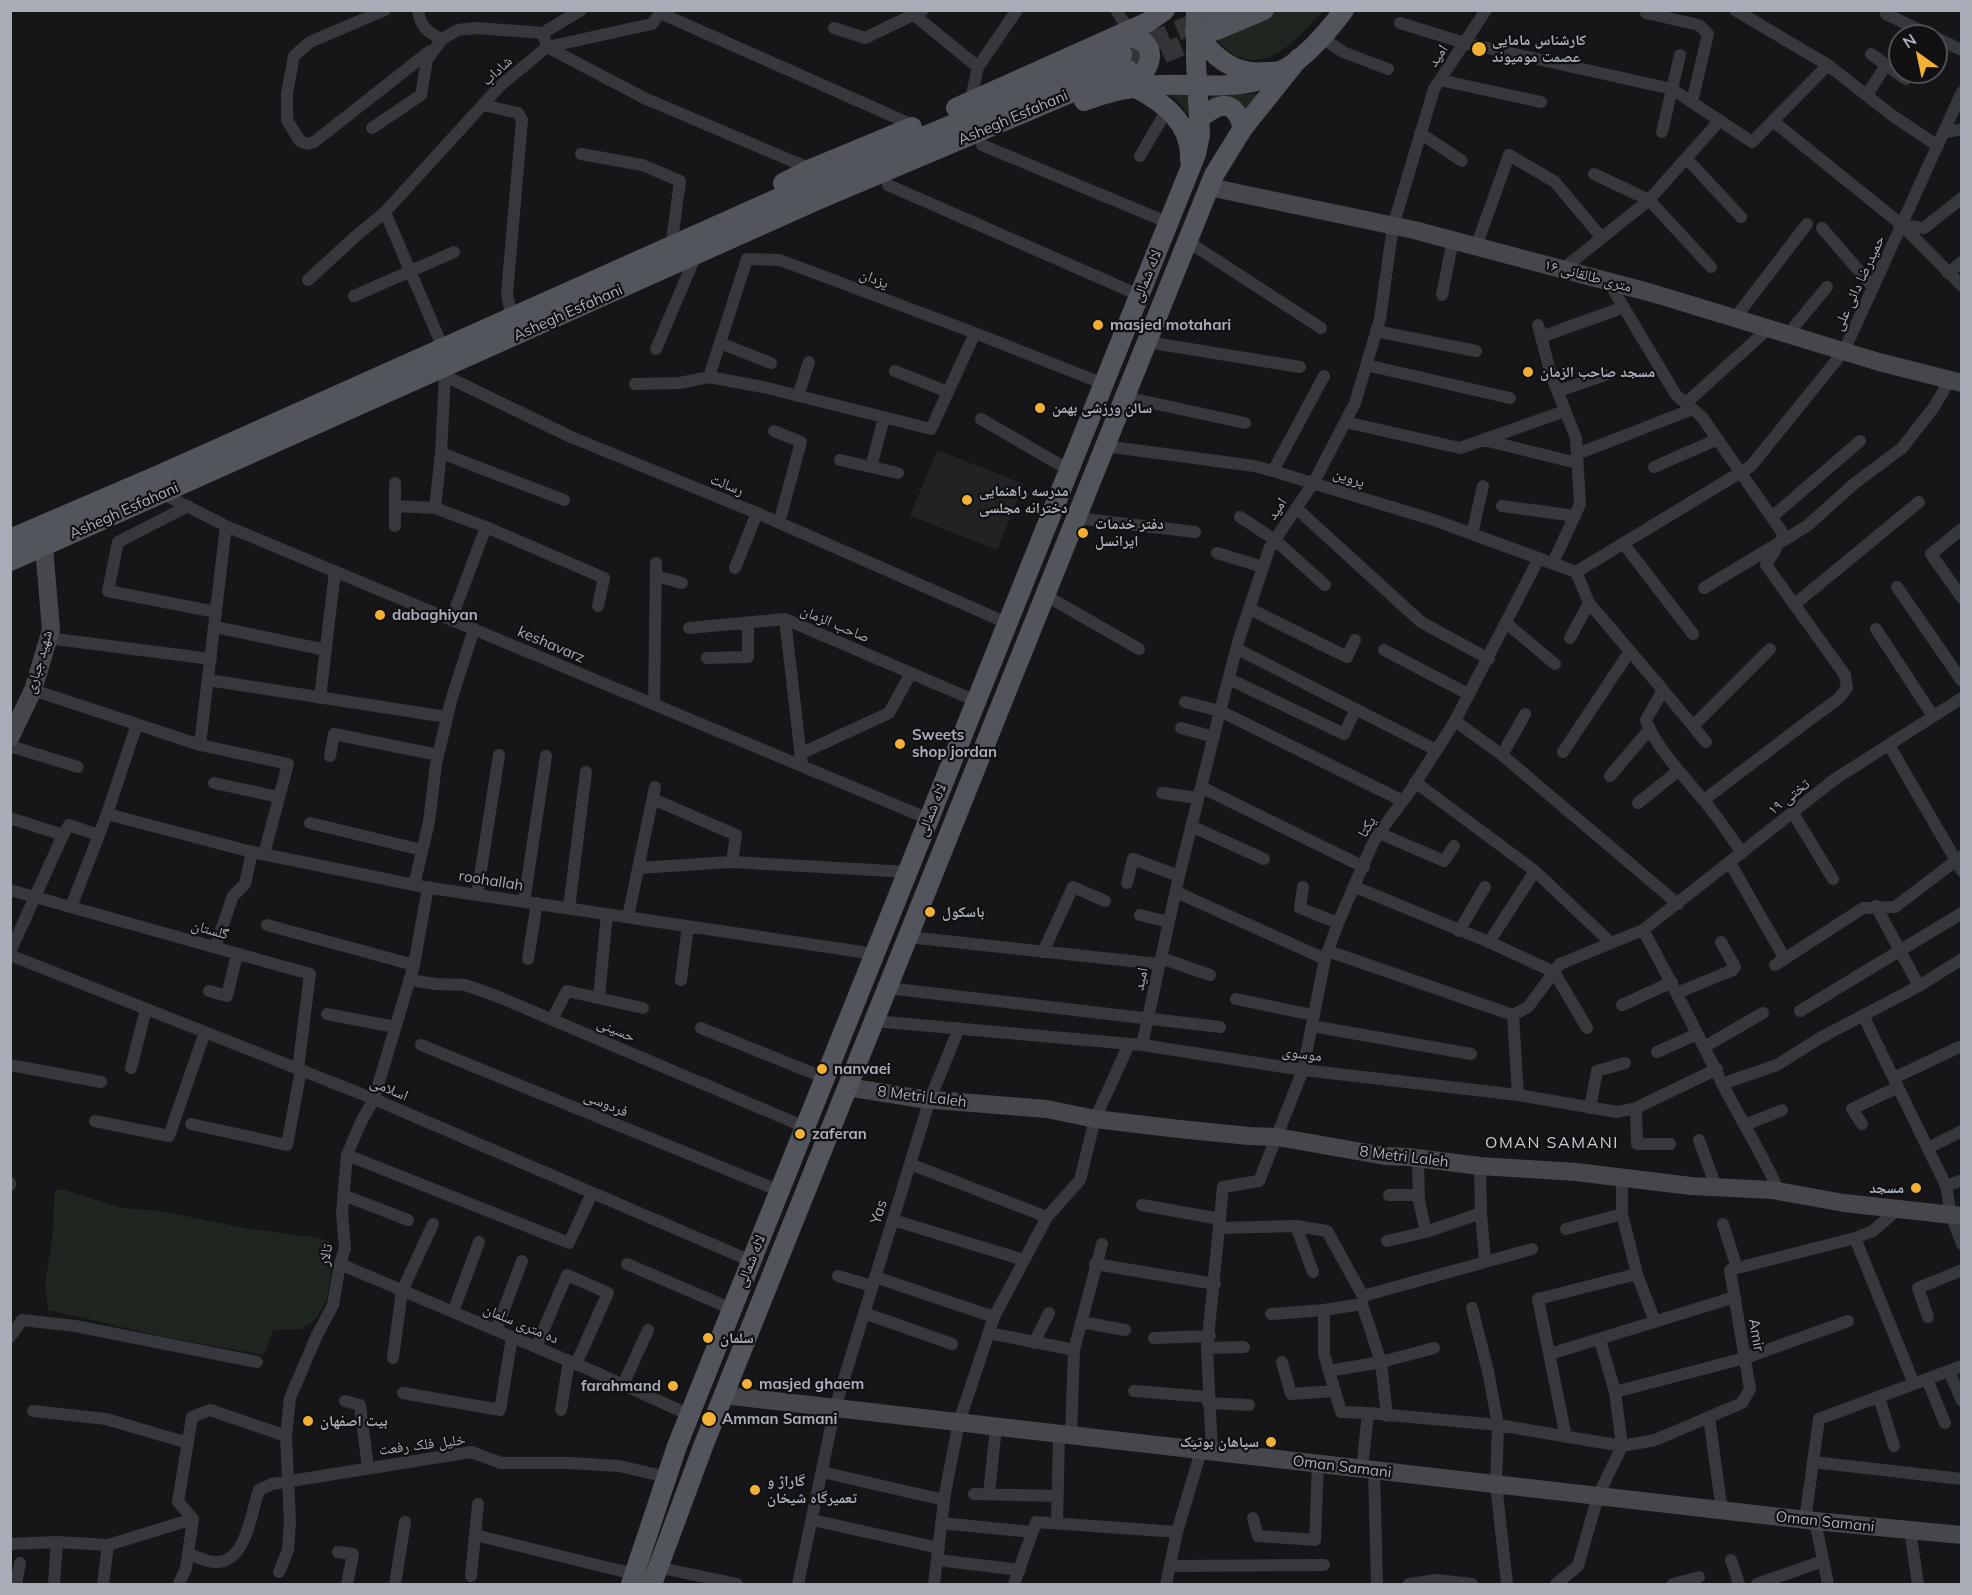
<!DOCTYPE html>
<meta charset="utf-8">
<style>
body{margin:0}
#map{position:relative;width:1972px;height:1595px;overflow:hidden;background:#161618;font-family:Mulish,sans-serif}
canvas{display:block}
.frame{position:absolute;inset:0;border:12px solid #a8adb8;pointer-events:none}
.north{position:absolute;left:1888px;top:24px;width:60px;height:60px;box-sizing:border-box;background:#111113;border:2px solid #4d4f55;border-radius:50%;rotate:327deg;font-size:16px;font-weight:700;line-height:24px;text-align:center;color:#a8adb8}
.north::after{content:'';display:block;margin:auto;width:21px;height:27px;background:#f2b134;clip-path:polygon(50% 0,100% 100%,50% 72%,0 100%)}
</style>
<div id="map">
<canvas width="1972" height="1595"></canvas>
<div class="frame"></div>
<div class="north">N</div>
</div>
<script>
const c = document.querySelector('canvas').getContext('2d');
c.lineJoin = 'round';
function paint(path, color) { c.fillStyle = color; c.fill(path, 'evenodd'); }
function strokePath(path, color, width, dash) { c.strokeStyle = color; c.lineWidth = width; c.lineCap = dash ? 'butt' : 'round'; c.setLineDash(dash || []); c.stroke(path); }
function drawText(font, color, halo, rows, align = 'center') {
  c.font = font + ' Mulish,"Noto Naskh Arabic",sans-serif'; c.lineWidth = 4.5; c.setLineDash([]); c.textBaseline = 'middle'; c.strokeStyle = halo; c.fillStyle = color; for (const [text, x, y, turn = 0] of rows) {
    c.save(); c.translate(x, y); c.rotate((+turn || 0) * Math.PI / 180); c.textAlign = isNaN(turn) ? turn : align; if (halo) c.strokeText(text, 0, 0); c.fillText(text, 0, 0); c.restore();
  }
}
paint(new Path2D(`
 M 937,450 L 1024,484 L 997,550 L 910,516 Z`), '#222225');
paint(new Path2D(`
 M 1273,11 L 1323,11 C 1292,46 1254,87 1214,36 Z
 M 1164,93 L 1192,94 L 1192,119 L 1175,98 Z
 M 1210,94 L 1259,94 L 1245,112 L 1211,104 Z
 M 55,1190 L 65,1190 L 122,1208 L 161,1211 L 244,1228 L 312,1237 L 328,1241 L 332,1265 L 327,1300 L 315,1320 L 302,1329 L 273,1330 L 264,1355 L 170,1338 L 48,1310 L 45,1284 L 52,1240 Z`), '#1e261f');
strokePath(new Path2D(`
 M 1122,54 L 1210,17
 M 1135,66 L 1210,33`), '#333438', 20, [20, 10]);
strokePath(new Path2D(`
 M 385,10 L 310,42 L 294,56 L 287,93 L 287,120 L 300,141 L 307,144 L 314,142 L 430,51
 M 418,10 C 420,26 428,33 442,39
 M 1116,10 L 1129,30
 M 1735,10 L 1828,65 L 1893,116 L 1938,146
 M 660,13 L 915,126
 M 1646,13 L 1699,25 L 1708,34 L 1692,102
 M 1886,14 L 1932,36
 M 914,15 L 978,67
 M 1400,23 L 1465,43 L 1672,89 L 1752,142 L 1828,65
 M 834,28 L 865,38 L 923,10
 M 543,33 L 581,10
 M 1321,37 L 1343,52 L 1388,69
 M 1936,38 L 1962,50
 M 1871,54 L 1906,79
 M 1440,80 L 1541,102
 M 1867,95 L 1886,65
 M 970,103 L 978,67 L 1017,10
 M 483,105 L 518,113 L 522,120 L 507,294 L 512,318
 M 1773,121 L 1902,225 L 1962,286
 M 372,128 L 421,95 L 427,60 L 442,39 L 458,30 L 476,28 L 543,33 L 547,47 L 644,98 L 811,169
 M 1662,132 L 1680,55
 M 1420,133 L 1462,161
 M 1944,133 L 1962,129
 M 982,145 L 1169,223
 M 581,154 L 642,165 L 680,181 L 672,240
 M 1140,156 L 1168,108
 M 1686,158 L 1741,217
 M 1594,174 L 1649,200 L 1711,267
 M 888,185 L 1139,295
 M 385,212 L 443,348
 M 1902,225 L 1924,228 L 1962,198
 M 1822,228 L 1873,287
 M 1187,241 L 1321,328
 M 1476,247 L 1509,155 L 1555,182 L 1602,238
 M 1563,269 L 1649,200 L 1720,120
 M 1948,273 L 1962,262
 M 308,280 L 356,236 L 385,212 L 500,86 L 547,47 L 652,24 L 662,10
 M 1608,281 L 1676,395 L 1702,417 L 1784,535 L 1766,565 L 1845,675 L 1847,688 L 1838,699 L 1808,721 L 1704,800
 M 1442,295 L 1453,240
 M 354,296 L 454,252
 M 1735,318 L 1807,224
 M 1538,325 L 1551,375 L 1576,438 L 1580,504 L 1553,563
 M 1376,331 L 1476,351
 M 1788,334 L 1827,287
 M 1541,337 L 1624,307
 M 1147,342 L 1300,367
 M 720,343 L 771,363
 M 656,349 L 693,262
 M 1366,365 L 1510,398
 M 895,371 L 948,392
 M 437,372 L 571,437 L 757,513 L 1007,623
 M 709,377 L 747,259 L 780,260 L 975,333 L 1104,384
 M 635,384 L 680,383 L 709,377 L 763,387 L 931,429 L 975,333
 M 1558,391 L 1605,375
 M 798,396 L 809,362
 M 1125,397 L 1245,423
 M 1686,403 L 1769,328
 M 981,419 L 1069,470
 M 1345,422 L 1460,448 L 1565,411
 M 774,431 L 801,442 L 779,523
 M 1484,440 L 1577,463
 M 1105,446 L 1254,466 L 1273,471 L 1434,520 L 1576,572 L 1589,603 L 1663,690 L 1646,720 C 1655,747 1688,781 1706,803 C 1719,819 1730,836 1742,853
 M 441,453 L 564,500
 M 1577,454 L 1693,409
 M 840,460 L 898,473
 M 871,467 L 884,418
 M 1654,467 L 1718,439
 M 1273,471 L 1324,376
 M 395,483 L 395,526
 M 163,494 L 226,526 L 929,819
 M 188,506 L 118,542 L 108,591 L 216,612
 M 395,506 L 435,508 L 486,527 L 604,578 L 598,606
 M 1502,506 L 1575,516
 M 435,508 L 441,453 L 445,375
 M 1296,508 L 1421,622 L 1489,659
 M 1240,517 L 1275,540 L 1325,585
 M 1772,517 L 1860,441
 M 1076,518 L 1195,532
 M 1962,529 L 1931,554 L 1962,598
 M 1472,534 L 1483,486
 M 1623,543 L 1693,634
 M 1217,553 L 1263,567
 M 735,568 L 757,513
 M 1576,572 L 1751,466 L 1844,351 L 1962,92
 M 656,576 L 682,583
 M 1897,587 L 1962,681
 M 1704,588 L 1807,526 L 1855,483 L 1902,448 L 1934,407 L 1950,380
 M 1045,595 L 1139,649
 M 1795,604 L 1919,502
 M 1250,609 L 1347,657 L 1355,640
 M 785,619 L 802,766
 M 451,620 L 486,527
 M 1506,623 L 1555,664
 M 215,627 L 326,650
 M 689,628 L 785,619 L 976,701
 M 1876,629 L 1933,716
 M 48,638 L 211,659
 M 1570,638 L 1589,603
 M 1237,649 L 1436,750
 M 1384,650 L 1468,694
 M 707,658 L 748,657 L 748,623
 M 1229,679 L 1344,734 L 1356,709
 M 208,680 L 447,717
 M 33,690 L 200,745 L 288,764 L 264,854
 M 1663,690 L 1706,742
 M 320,698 L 335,571
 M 1185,702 L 1220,711 L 1403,801
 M 654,704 L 656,563
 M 1455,721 L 1502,755 L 1678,904
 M 1694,725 L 1770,649
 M 1181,728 L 1214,737
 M 200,745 L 226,526
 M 1889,745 L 1962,871
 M 10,746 L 78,767
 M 1563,752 L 1630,651
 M 800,754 L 889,713 L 911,673
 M 1502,755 L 1525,714
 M 330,756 L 334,734 L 438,755
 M 1610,776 L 1649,730
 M 1415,782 L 1535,871 L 1611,943 L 1643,930 L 1835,779 L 1962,698
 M 214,783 L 279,797
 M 1201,787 L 1364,867
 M 1162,793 L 1198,798
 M 653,799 L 736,835 L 732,862
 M 1638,803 L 1678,771
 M 1793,813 L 1833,879
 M 107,814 L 248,851 L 424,887 L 875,954
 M 10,818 L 63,835
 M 310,823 L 422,850
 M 1191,826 L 1264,859
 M 1379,833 L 1444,861 L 1454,846
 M 1730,863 L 1785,959
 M 638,868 L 732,862 L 908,872
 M 1127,883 L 1133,859 L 1179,876
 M 414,885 L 429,822 L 436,764 L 451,701 L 474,629
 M 1303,887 L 1300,908 L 1338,923
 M 1355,887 L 1489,942 L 1554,972 L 1587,1028
 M 10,890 L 310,974 L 298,1069
 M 1176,892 L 1325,959
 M 477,895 L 499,755
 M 524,902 L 546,756
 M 1876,906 L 1919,986
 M 71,907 L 107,814 L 137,724
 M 569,908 L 586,772
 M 1140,915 L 1169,922
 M 628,917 L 655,787
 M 267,925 L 414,965
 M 1643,930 C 1671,981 1697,1033 1723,1085 C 1741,1121 1763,1154 1779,1192
 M 1459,931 L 1485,887
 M 908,937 L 1159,964
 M 1489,942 L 1535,871
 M 215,947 L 233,896 L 245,884 L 252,852
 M 1328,951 L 1513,1015
 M 10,952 L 63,835 L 69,825 L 98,835
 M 1043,952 L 1073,887 L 1105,901
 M 10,955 L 374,1099 L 751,1261
 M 1161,958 L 1210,975
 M 528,959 L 537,903
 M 1775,965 L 1863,908 L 1895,907 L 1962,856
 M 409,980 L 436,984 L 465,985 L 494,995 L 805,1127
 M 681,980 L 688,926
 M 887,988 L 1220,1027
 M 209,991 L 227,996 L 237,954
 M 1677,993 L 1733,970 L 1735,967 L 1721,942
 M 599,997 L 607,914
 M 1236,999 L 1313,1015
 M 1622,1005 L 1672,982
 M 1800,1011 L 1962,913
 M 327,1014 L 395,1027
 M 1863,1015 L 1946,1186 L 1951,1215 L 1962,1244
 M 552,1019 L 567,991 L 643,1008
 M 874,1021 L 1142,1045 L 1303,1070 L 1518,1095 L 1617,1112 L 1636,1108 L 1717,1069
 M 1312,1026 L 1471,1054
 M 701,1028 L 825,1078
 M 421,1045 L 780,1191
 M 1142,1045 L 1179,876 L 1220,711 L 1239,639 L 1263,567 L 1270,547 L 1314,482 L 1355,403 L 1380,319 L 1393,226 L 1434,89 L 1486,10
 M 1704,1047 L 1763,1013
 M 1657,1052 L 1697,1034
 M 10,1065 L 101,1082
 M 131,1068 L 146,1009
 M 1894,1078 L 1959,1047
 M 1722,1084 L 1777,1065 L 1820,1038 L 1919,986 L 1962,959
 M 1518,1095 L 1513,1015 L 1528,1007 L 1560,964 L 1611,943
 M 1590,1108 L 1597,1071 L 1625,1063
 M 1636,1108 L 1637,1144 L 1670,1144
 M 95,1121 L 169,1136 L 205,1032
 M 191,1124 L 287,1145 L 301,1070
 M 1862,1124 L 1852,1109 L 1898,1087
 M 1745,1125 L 1782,1110
 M 1699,1140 L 1716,1187
 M 1928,1148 L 1962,1131
 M 347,1155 L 569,1243 L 592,1193
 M 1418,1159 L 1419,1201 L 1426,1232
 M 910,1164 L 1047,1217
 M 1480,1166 L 1481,1213 L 1485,1261
 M 1622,1178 L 1622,1214 L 1637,1274 L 1655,1322
 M 10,1183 L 10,1185
 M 1946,1186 L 1962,1180
 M 343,1195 L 408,1220
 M 1389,1195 L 1419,1195
 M 1142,1205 L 1220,1219
 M 893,1220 L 1024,1260
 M 1723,1224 L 1737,1268
 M 1296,1226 L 1313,1272
 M 1219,1228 L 1296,1226 L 1327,1231 L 1363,1296 L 1362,1304 L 1381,1362 L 1387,1416
 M 1566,1229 L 1622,1214
 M 1855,1238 L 1914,1384
 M 1387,1241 L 1426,1232 L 1481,1213
 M 340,1264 L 597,1373 L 690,1415
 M 627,1264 L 732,1309
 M 1095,1264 L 1215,1284
 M 838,1276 L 872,1286
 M 875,1277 L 994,1317
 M 1363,1296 L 1532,1249
 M 1472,1308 L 1488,1371 L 1498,1425 L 1496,1484 L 1507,1584
 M 1324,1310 L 1324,1354 L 1341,1412 L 1368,1413 L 1498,1425 L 1622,1446 L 1615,1392 L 1600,1340
 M 453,1312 L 479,1242
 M 864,1313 L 952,1344
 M 1271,1314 L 1324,1310 L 1362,1304
 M 1928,1317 L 1918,1288 L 1962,1270
 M 1081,1322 L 1125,1330
 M 496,1330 L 522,1261
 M 989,1333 L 1074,1350
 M 10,1337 L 22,1320 L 75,1326 L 257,1362
 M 1154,1338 L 1210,1336
 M 1034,1343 L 1049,1313
 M 536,1347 L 567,1275 L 608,1293 L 576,1364
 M 1207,1348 L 1244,1347
 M 1550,1354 L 1735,1297
 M 393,1358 L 402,1291 L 433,1224
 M 1282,1362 L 1291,1394 L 1335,1391
 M 1329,1371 L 1381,1362 L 1434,1348
 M 1949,1371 L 1962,1401
 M 1927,1379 L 1945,1423
 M 623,1385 L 648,1330
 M 1134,1391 L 1209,1397
 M 1615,1392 L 1745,1358 L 1848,1321
 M 403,1393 L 500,1410 L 512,1337
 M 1879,1397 L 1894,1446
 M 345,1401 L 360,1405 L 368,1468
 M 1208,1403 L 1249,1405
 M 561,1410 L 569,1361
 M 33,1411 L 106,1419 L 188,1443
 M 1709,1417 L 1722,1511
 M 1071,1435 L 1074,1350 L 1102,1244
 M 1566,1437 L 1538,1299 L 1637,1274
 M 1212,1452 L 1207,1348 L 1223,1187 L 1259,1181 L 1303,1070 L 1325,959 L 1338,923 L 1372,845 L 1379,833 L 1411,790 L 1455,721 L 1539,558
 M 1813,1462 L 1962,1479
 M 1362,1469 L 1368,1413
 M 1374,1470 L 1377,1584
 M 822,1472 L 944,1500
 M 974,1494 L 1058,1496
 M 989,1494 L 996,1427
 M 1253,1518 L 1258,1536 L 1315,1540 L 1318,1464
 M 193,1519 L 178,1502 L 192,1417 L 210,1410 L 286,1436
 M 812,1520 L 939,1548
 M 1805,1520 L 1819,1419 L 1962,1366
 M 1815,1521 L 1828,1584
 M 941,1523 L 1031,1532
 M 1057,1523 L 1059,1434
 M 1910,1530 L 1918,1584
 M 475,1535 L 634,1574
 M 10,1544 L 57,1542 L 108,1545 L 193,1519
 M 338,1552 L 353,1554 L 347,1584
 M 188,1554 C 196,1556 207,1562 215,1562 C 247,1563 251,1512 259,1490 L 272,1484 L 471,1452 L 501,1463 L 569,1463 L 619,1466 L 667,1477
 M 937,1560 L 1020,1570
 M 1731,1560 L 1739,1584
 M 1170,1566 L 1324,1565
 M 666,1569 L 737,1584
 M 279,1572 L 288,1550 L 290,1522 L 286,1436 L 290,1398 L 317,1335 L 333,1305 L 340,1264 L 345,1248 L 342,1213 L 347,1155 L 361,1122 L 374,1099 L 414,965 L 428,887
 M 471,1576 L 478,1504
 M 16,1584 L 20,1563
 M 54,1584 L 57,1542
 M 103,1584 L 108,1545
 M 179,1584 L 186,1568 L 193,1519
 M 395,1584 L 405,1522
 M 798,1584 L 835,1408 L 930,1099 L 959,1028
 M 934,1584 L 945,1493 L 959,1422 L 994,1317 L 1047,1217 L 1080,1180 L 1095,1119 L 1129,1044
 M 1014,1584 L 1036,1522 L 1177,1532
 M 1166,1584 L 1177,1532 L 1201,1451
 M 1409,1584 L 1436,1580 L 1472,1584
 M 1556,1584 L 1578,1566 L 1598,1496 L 1622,1446 L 1655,1440 L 1742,1403 L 1750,1389 L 1730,1270 L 1855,1238 L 1873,1231 L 1899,1208
 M 1673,1584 L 1699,1577
 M 1757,1584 L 1823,1561`), '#37383d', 12);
strokePath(new Path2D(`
 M 1209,187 L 1414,230 L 1652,293 L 1879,362 L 1962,383
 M 10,738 L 33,690 L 51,630 L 44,547
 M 847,1087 L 922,1099 L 1047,1109 L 1095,1119 L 1179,1129 L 1249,1136 L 1277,1137 L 1385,1156 L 1408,1157 L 1480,1166 L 1576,1172 L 1691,1186 L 1772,1190 L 1844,1203 L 1962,1216
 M 723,1395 L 1815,1521 L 1962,1535`), '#45474d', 18);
strokePath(new Path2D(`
 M 1213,16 L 1226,10
 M 1195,30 C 1211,56 1235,76 1266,72 C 1271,72 1276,72 1280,71 C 1302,62 1330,29 1344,10
 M 1214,31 L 1264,10
 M 1115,39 C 1158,30 1161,68 1126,87
 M 1134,87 C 1164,102 1192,124 1190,160
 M 1084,101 C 1110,91 1134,86 1161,85 C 1200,83 1246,93 1280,71
 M 956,108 L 1148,22 L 1165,10
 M 1199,119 C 1220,102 1234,98 1243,128
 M 783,183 L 811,169 L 912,127
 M 10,539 L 159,475 L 817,181 L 1122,54
 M 10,561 L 817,200 L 1127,69
 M 631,1584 L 677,1446 L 1196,154 L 1200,135 L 1196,62 L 1196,10
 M 652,1584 L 704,1444 L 1214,175 L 1243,128 L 1299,58`), '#53555c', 20);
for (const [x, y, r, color] of [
 [1479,49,8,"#f2b134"],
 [1098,325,6,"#f2b134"],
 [1528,372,6,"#f2b134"],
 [1040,408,6,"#f2b134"],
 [967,500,6,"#f2b134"],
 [1083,533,6,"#f2b134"],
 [380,615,6,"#f2b134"],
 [900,744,6,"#f2b134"],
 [930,912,6,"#f2b134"],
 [822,1069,6,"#f2b134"],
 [800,1134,6,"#f2b134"],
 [1916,1188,6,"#f2b134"],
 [708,1338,6,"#f2b134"],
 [747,1384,6,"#f2b134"],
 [673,1386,6,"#f2b134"],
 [709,1419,8,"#f2b134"],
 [308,1421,6,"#f2b134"],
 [1271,1442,6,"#f2b134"],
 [755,1490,6,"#f2b134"]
]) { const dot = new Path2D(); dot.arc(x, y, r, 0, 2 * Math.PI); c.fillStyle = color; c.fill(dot); strokePath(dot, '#111113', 2); }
drawText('bold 15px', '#a8adb8', '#111113', [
 ["کارشناس مامایی",1492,40],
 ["عصمت مومیوند",1492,57],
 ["masjed motahari",1110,325],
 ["مسجد صاحب الزمان",1540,372],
 ["سالن ورزشی بهمن",1052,408],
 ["مدرسه راهنمایی",979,491],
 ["دخترانه مجلسی",979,508],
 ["دفتر خدمات",1095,524],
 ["ایرانسل",1095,541],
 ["dabaghiyan",392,615],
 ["Sweets",912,735],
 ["shop jordan",912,752],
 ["باسکول",942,912],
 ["nanvaei",834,1069],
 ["zaferan",812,1134],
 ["مسجد",1904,1188,"right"],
 ["سلمان",720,1338],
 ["masjed ghaem",759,1384],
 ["farahmand",661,1386,"right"],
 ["Amman Samani",722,1419],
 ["بيت اصفهان",320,1421],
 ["سپاهان بوتیک",1259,1442,"right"],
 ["گاراژ و",767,1481],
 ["تعمیرگاه شیخان",767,1498]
], 'left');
drawText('15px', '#a8adb8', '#111113', [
 ["امید",1438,56,-56],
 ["شاداب",497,71,-43],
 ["Ashegh Esfahani",1013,118,-23],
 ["لاله شمالی",1147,276,-68],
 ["۱۶ متری طالقانی",1588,276,15],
 ["یزدان",874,279,21],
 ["حمیدرضا دائی علی",1859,283,-65],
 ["Ashegh Esfahani",568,313,-24],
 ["پروین",1349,478,18],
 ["رسالت",727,485,22],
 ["امید",1277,509,-56],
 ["Ashegh Esfahani",124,511,-24],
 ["صاحب الزمان",835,624,23],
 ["keshavarz",551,645,23],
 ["شهید جباری",39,662,-74],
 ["تختی ۱۹",1789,797,-38],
 ["لاله شمالی",932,810,-68],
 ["یکتا",1367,827,-59],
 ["roohallah",491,881,9],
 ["گلستان",210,930,16],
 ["امید",1141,979,-78],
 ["حسینی",616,1030,23],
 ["موسوی",1302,1054,8],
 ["اسلامی",389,1089,23],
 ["8 Metri Laleh",922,1097,7],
 ["فردوسی",606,1104,22],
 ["8 Metri Laleh",1404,1157,7],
 ["Yas",879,1212,-73],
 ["تالار",326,1255,-80],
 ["لاله شمالی",751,1261,-68],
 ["ده متری سلمان",521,1324,23],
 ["Amir",1756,1335,80],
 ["خلیل فلک رفعت",422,1445,-7],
 ["Oman Samani",1342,1467,7],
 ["Oman Samani",1825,1522,6]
]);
c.letterSpacing = '1.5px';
drawText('16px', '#c9ccd4', '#111113', [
 ["OMAN SAMANI",1552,1143]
]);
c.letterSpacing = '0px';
</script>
